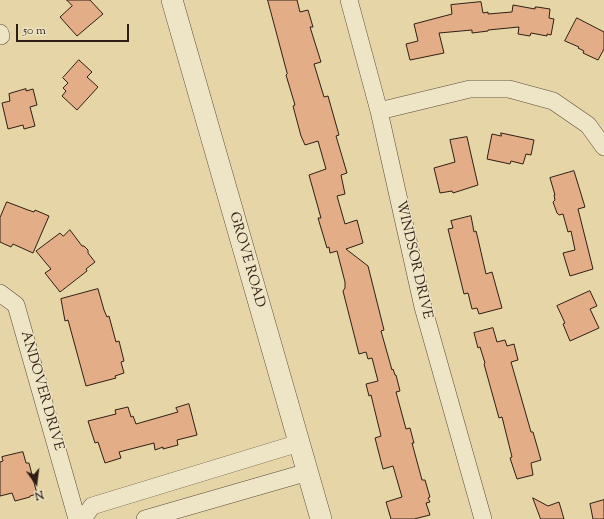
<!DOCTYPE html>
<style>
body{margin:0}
#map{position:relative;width:604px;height:519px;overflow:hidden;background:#e5d5a7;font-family:"Sorts Mill Goudy",serif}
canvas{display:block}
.north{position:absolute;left:16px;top:463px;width:40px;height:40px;-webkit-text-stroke:3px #eee4c6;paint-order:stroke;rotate:166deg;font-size:11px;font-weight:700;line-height:16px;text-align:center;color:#2f1e15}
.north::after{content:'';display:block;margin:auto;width:14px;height:18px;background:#2f1e15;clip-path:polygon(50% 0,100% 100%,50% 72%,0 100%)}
.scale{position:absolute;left:16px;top:24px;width:113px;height:18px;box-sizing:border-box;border:2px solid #2f1e15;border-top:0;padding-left:5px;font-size:12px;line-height:14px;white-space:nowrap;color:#2f1e15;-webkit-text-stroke:3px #eee4c6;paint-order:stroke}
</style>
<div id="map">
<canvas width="604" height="519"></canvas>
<div class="north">N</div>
<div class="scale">50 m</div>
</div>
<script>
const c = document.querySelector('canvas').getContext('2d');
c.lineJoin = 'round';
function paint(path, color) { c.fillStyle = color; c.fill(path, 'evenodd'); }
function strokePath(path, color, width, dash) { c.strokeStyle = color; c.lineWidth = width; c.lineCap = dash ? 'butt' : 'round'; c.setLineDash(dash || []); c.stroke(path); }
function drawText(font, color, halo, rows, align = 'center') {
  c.font = font + ' "Sorts Mill Goudy",serif'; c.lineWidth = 3; c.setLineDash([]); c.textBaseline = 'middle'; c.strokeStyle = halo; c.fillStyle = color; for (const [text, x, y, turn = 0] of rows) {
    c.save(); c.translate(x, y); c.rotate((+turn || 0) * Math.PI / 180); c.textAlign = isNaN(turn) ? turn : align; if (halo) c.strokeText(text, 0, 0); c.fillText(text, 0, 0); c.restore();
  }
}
const building = new Path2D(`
 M 67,0 L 90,0 L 103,14 L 77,36 L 60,17 L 72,6 Z
 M 268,0 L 297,0 L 300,12 L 308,10 L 313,27 L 310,27 L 321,62 L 314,64 L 324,97 L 328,96 L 339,135 L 336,136 L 347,173 L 341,175 L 345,194 L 337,196 L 345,224 L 357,220 L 363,243 L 346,249 L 368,266 L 384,330 L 381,331 L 392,370 L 393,369 L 395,375 L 396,375 L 400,391 L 396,392 L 406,429 L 410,428 L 414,443 L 412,443 L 422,480 L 425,480 L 430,497 L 428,498 L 430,502 L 426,503 L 430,515 L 414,519 L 391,519 L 386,502 L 402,497 L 393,466 L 383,469 L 375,438 L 381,436 L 371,395 L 369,396 L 366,384 L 378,381 L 372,358 L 368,359 L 366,352 L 359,354 L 343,291 L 345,288 L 345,282 L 337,251 L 330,253 L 329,247 L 327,248 L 318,218 L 321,218 L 309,175 L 326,169 L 318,141 L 305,145 L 301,136 L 293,106 L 295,105 L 286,75 L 287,74 Z
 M 481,2 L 483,13 L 488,12 L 488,14 L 512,12 L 513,5 L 535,9 L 535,7 L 537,7 L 550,9 L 549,18 L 554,19 L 551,35 L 547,34 L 547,36 L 531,33 L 530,36 L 518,34 L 519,27 L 488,30 L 488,31 L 472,33 L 472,30 L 439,33 L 444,53 L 410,60 L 406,44 L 418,41 L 414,24 L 452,14 L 451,5 Z
 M 577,18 L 604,32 L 604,49 L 598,60 L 583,53 L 584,51 L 578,48 L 579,47 L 565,41 Z
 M 79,60 L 92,72 L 87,77 L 98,87 L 77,110 L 62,96 L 66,91 L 63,88 L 68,83 L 63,78 Z
 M 26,89 L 26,91 L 33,89 L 37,105 L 30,107 L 35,126 L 24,129 L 23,125 L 8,129 L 2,103 L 10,101 L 9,94 Z
 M 501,133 L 534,140 L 531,155 L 526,154 L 523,164 L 511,161 L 510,164 L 487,159 L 492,134 L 501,136 Z
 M 467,137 L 478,185 L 453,193 L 452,191 L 440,193 L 434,168 L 455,162 L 450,140 Z
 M 574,171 L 585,207 L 578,209 L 593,269 L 570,276 L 563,253 L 575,250 L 571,231 L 568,232 L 563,214 L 559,215 L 557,213 L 553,202 L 555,200 L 554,195 L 555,195 L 550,178 Z
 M 7,202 L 28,210 L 34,212 L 35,210 L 49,216 L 33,253 L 13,244 L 11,247 L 0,242 L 0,218 Z
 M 471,216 L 474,232 L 476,231 L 478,239 L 486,274 L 492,272 L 502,308 L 479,314 L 477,308 L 472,309 L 468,293 L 464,294 L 448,229 L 453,228 L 451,221 Z
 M 70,230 L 82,246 L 84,246 L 88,250 L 88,253 L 95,262 L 86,269 L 87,271 L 60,292 L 45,273 L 51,269 L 36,251 L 60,233 L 63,236 Z
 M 98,289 L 104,310 L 107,317 L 109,316 L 116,342 L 119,341 L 124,361 L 121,362 L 124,373 L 115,376 L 116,378 L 86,386 L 68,320 L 65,321 L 61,299 Z
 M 590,291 L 597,306 L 590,309 L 599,328 L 570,341 L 563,324 L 565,323 L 557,306 Z
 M 493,328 L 497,342 L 505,340 L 507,346 L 514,344 L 518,360 L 511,362 L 531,432 L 533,432 L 541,460 L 531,463 L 533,475 L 517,479 L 510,458 L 512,457 L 502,417 L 499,418 L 484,364 L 485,363 L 480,347 L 478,348 L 474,333 Z
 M 189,404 L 197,435 L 177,440 L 178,445 L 163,449 L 163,447 L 155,450 L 154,443 L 119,452 L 121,458 L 105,463 L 98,442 L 95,443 L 88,421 L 116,414 L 115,410 L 128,407 L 131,417 L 133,416 L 136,424 L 178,412 L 176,408 Z
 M 23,452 L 26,463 L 29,463 L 37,494 L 30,496 L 30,497 L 15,501 L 12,493 L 0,496 L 0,462 L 3,461 L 2,457 Z
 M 533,498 L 548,506 L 559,502 L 564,519 L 541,519 Z
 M 604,500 L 604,519 L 593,519 L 590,504 Z`);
paint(building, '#e3ad87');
strokePath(building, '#2f1e15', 1);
const minor = new Path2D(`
 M 349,0 L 379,111 L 423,307 L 483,519
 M 0,33 L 1,36
 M 379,111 L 470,89 L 509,89 L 553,101 L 588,125 L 604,147
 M 0,293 L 16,305 L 77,519
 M 83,519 L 92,506 L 299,443
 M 145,519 L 308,472`);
const tertiary = new Path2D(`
 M 172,0 L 321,519`);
strokePath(minor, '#5c4c3a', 18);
strokePath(tertiary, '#5c4c3a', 22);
strokePath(minor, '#eee4c6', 17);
strokePath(tertiary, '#eee4c6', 21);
drawText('14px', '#2f1e15', '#eee4c6', [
 ["GROVE ROAD",246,260,74],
 ["WINDSOR DRIVE",413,260,77],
 ["ANDOVER DRIVE",41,391,74]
]);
</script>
